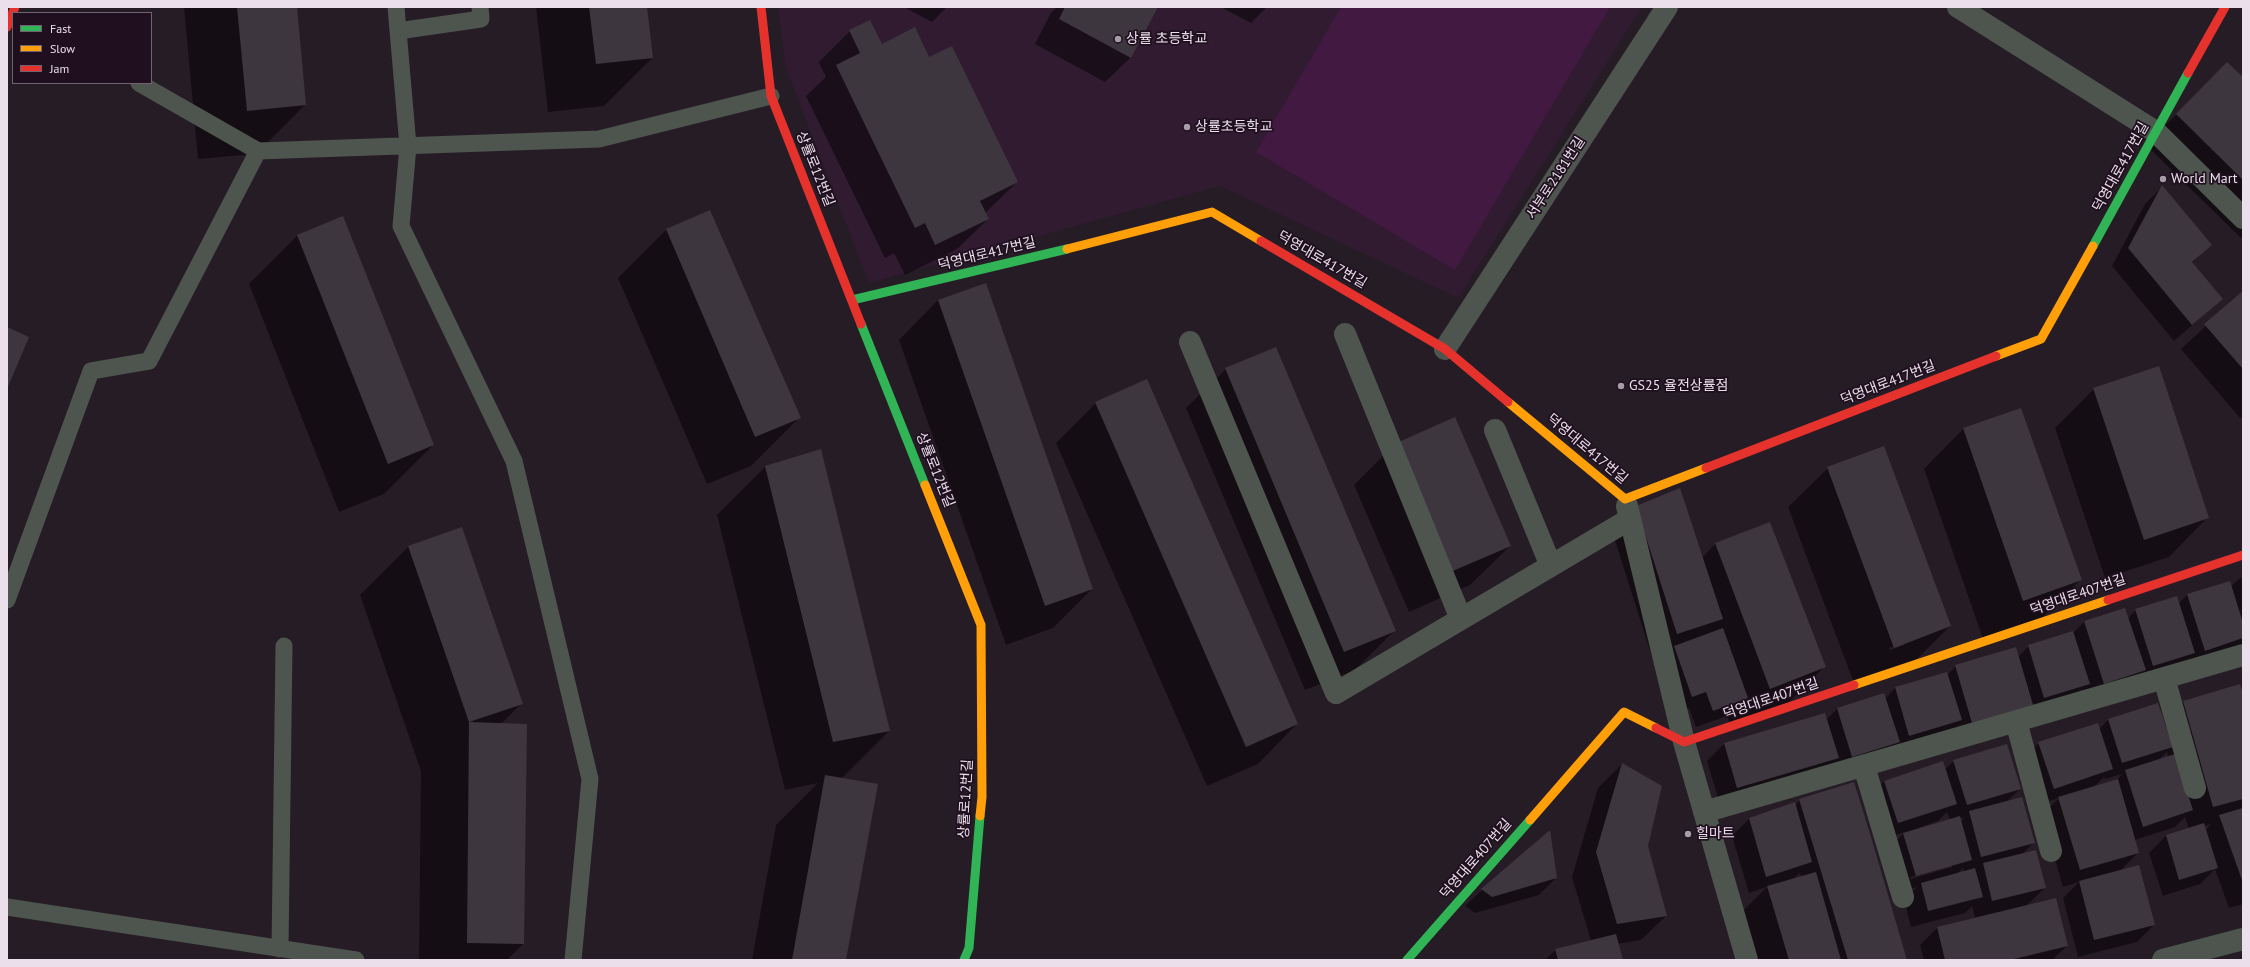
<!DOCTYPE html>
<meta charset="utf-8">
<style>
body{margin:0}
#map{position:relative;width:2250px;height:967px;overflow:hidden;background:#261c26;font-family:"PT Sans",sans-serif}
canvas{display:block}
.frame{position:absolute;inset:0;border:8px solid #ebdfeb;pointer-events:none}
.legend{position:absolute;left:12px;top:12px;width:140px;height:72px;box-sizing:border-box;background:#1f0f1f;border:1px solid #716271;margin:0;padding:5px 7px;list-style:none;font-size:12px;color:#ebdfeb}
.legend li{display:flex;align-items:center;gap:8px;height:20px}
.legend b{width:20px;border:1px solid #716271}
</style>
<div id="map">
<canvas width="2250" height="967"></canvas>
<div class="frame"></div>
<ul class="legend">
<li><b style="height:5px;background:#30b455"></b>Fast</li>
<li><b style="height:5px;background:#ff9f0a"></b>Slow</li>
<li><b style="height:5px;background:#e5322d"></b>Jam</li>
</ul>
</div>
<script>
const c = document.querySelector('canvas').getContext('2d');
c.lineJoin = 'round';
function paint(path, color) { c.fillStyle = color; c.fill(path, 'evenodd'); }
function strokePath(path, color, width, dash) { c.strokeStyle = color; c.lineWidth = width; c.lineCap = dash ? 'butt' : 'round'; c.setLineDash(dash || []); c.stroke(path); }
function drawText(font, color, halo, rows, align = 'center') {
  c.font = font + ' "PT Sans","Noto Sans KR",sans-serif'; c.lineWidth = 3.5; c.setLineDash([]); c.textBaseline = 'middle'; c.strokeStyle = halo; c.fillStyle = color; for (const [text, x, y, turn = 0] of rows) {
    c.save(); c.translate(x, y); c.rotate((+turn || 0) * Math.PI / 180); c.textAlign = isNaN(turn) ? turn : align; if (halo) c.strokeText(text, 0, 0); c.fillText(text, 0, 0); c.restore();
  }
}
paint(new Path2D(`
 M 778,7 L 1642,7 L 1458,298 L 1220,186 L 869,283 L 786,68 Z`), '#301b30');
paint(new Path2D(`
 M 1341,7 L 1610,7 L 1455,270 L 1256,152 Z`), '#411941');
paint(new Path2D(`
 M 184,7 L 296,7 L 305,105 L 256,154 L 198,159 Z
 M 536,7 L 646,7 L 652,58 L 604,106 L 548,112 Z
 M 904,7 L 947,7 L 932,22 Z
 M 1057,7 L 1157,7 L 1130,58 L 1105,82 L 1035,44 L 1051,13 Z
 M 1221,7 L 1267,7 L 1251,23 Z
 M 850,31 L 881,45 L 929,58 L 1017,182 L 985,213 L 988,219 L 957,249 L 905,275 L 894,253 L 885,258 L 806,96 L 826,77 L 819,62 Z
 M 2227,63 L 2243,78 L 2243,240 L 2146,145 Z
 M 2162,187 L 2210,245 L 2192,263 L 2222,299 L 2174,341 L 2112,266 L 2145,204 Z
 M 710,211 L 799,418 L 751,466 L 707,484 L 618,278 L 666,230 Z
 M 298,235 L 433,445 L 384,494 L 339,512 L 249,284 Z
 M 2243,292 L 2243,417 L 2240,418 L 2181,349 Z
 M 938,300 L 1092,589 L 1053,628 L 1006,645 L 899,340 Z
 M 1226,369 L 1395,630 L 1355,670 L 1305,690 L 1186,408 Z
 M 2094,389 L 2208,517 L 2169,557 L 2105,578 L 2055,428 Z
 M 1096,403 L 1297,724 L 1258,764 L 1207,786 L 1056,443 Z
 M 2021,409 L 2081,579 L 2041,619 L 1983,639 L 1924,469 L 1963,429 Z
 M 1393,446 L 1510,546 L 1470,585 L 1409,612 L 1354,485 Z
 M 765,467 L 889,731 L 841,779 L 845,960 L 752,960 L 776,825 L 818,783 L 785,790 L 717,515 Z
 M 1828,468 L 1950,626 L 1911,665 L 1855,686 L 1788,507 ZM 1904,643 L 1904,645 L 1890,650 L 1889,648 Z
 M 1636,506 L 1702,558 L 1715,544 L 1770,524 L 1824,667 L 1785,706 L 1731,727 L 1727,716 L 1696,727 L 1689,708 L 1675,713 L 1669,652 L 1652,657 L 1612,531 Z
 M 409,546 L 522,703 L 501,724 L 523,944 L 507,960 L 419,960 L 421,771 L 360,595 Z
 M 2243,576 L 2243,652 L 2240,652 L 2238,645 L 2229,654 L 2087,700 L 2083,689 L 2071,701 L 1956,740 L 1952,728 L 1944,737 L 1720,805 L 1707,761 L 1724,744 L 1826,720 L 1837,709 L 1883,694 L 1885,699 L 1895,688 L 1947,673 L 1947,675 L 1956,666 L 2018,657 L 2029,646 L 2073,633 L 2084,622 L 2125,609 L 2128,618 L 2136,610 L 2178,604 L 2187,595 L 2229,582 L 2230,587 Z
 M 2243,698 L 2243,904 L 2229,908 L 2215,869 L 2200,884 L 2163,896 L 2149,853 L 2166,836 L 2189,829 L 2185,817 L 2175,827 L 2135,840 L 2138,853 L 2120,871 L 2154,925 L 2137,942 L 2078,957 L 2063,898 L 2079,882 L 2063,887 L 2042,815 L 2059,798 L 2037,805 L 2022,760 L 2039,743 L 2099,729 L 2108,720 L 2158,704 L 2163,722 L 2184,701 ZM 2167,752 L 2168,757 L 2158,760 ZM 2122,774 L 2115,782 L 2093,788 L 2104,777 L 2105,779 ZM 2211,824 L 2206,830 L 2204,826 Z
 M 1954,761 L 2020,789 L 2006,802 L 2034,842 L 2022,854 L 2045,888 L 2026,906 L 2067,946 L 2052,960 L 1924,960 L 1920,945 L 1937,928 L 1975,918 L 1972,906 L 1965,913 L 1911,927 L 1904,900 L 1917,887 L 1899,893 L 1886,851 L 1905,832 L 1881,840 L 1867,798 L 1884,781 L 1944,770 ZM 1947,812 L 1950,820 L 1919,829 L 1918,828 L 1938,821 ZM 1965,817 L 1960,822 L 1959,819 ZM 1952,865 L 1952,867 L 1911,879 L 1910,877 ZM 1963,868 L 1964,872 L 1957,874 Z
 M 1622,764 L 1666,916 L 1641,940 L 1617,944 L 1621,960 L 1545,960 L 1556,950 L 1591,941 L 1572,877 L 1598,788 Z
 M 1800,800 L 1906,960 L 1758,960 L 1743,911 L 1767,887 L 1749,893 L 1732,836 L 1749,819 L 1795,805 ZM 1800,873 L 1801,877 L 1793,879 Z
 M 1556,878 L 1539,895 L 1475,913 L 1465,906 L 1482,890 Z`), '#0007');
paint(new Path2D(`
 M 237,7 L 297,7 L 306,105 L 247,111 Z
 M 589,7 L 647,7 L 653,58 L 596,64 Z
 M 1065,7 L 1158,7 L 1131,58 L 1059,19 Z
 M 870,20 L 882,44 L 915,27 L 929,57 L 952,46 L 1018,182 L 980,201 L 989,219 L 935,245 L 925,223 L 915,228 L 836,65 L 860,53 L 849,30 Z
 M 2227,62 L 2243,77 L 2243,180 L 2176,114 Z
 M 2162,185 L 2212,245 L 2192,262 L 2223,299 L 2192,325 L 2128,248 Z
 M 710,210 L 801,418 L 755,437 L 666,229 Z
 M 343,216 L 434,445 L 388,464 L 297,235 Z
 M 986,283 L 1093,589 L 1045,606 L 938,300 Z
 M 2243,291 L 2243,369 L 2204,324 Z
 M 7,327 L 29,337 L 7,389 Z
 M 1276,347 L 1396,631 L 1344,652 L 1225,368 Z
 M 2159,366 L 2209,518 L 2144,540 L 2093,388 Z
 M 1147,379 L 1298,724 L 1246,747 L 1095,402 Z
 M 2021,408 L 2082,580 L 2023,601 L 1963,428 Z
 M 1455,417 L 1511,546 L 1448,573 L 1392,445 Z
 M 1884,446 L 1951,626 L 1894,648 L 1827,467 Z
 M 821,449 L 890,731 L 833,742 L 765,466 Z
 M 1680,488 L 1723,619 L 1677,634 L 1636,506 Z
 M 1770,522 L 1826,667 L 1770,689 L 1715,543 Z
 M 462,527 L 523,704 L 469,722 L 408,546 Z
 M 2230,581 L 2243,623 L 2243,638 L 2205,651 L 2187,594 Z
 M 2177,596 L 2195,653 L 2153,666 L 2135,609 Z
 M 2125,608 L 2146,670 L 2104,684 L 2084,621 Z
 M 1723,628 L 1748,698 L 1713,711 L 1706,692 L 1692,697 L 1674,646 Z
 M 2073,631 L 2090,684 L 2044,698 L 2028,645 Z
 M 2016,647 L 2033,705 L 1972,723 L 1955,665 Z
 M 1947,672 L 1962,720 L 1909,736 L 1895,687 Z
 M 2240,684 L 2243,694 L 2243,799 L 2213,807 L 2183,701 Z
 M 1884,693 L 1900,742 L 1852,757 L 1837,708 Z
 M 2158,703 L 2173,747 L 2122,763 L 2108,719 Z
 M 1825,713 L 1839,758 L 1737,788 L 1724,743 Z
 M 469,722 L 527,724 L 524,944 L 467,943 Z
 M 2098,723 L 2113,769 L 2054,789 L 2038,742 Z
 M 2007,744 L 2021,789 L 1967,805 L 1953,760 Z
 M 2175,754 L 2193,810 L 2143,827 L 2125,770 Z
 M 1943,761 L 1957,804 L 1898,823 L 1884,781 Z
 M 1622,763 L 1662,786 L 1648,846 L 1667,916 L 1617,924 L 1596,852 Z
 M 825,775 L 878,784 L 846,960 L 792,960 Z
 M 2118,779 L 2139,853 L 2080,870 L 2058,797 Z
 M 1854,782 L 1871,837 L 1907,960 L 1848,960 L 1799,799 Z
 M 2022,797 L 2035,843 L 1981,857 L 1969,811 Z
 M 1795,802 L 1812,862 L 1766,877 L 1749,818 Z
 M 2243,808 L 2243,883 L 2219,815 Z
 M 1960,816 L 1972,860 L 1916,876 L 1903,833 Z
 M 2204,823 L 2218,868 L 2179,880 L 2166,835 Z
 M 1550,830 L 1557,878 L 1492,897 L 1481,889 Z
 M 2036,850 L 2046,888 L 1992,901 L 1983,863 Z
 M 2139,865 L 2155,925 L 2094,940 L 2079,881 Z
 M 1975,868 L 1983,897 L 1928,911 L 1921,883 Z
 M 1816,872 L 1841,960 L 1789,960 L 1767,886 Z
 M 2056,898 L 2068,946 L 2010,960 L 1945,960 L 1937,927 Z
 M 1616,934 L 1623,960 L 1558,960 L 1555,949 Z`), '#3e363e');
strokePath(new Path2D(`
 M 396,7 L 408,146 L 401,226 L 514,461 L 590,779 L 573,960
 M 398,31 L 481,19 L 480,7
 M 139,83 L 258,151 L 599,139 L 771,96
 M 7,600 L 91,371 L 149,361 L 258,151
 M 7,907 L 356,960
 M 280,949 L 284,646`), '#4e554e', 17);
strokePath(new Path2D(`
 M 1958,7 L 2156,132 L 2243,218
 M 1345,334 L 1461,619
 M 1190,342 L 1336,693 L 1630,519
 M 1445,349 L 1667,7
 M 1495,430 L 1551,566
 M 1627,506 L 1684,742 L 1747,960
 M 2164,678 L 2195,788
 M 2016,721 L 2051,851
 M 1864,766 L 1903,897
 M 1704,812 L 2243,655
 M 2163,960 L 2243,939`), '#4e554e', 22);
strokePath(new Path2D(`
 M 2093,246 L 2188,73
 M 852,300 L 1067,249
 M 861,324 L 925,485
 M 964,960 L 969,948 L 980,816
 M 1407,960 L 1530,820`), '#30b455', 9);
strokePath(new Path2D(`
 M 1067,249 L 1212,212 L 1261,241
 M 1996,356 L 2041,339 L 2093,246
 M 1508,402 L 1625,499 L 1706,468
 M 925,485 L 981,625 L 982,797 L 980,816
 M 1854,685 L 2108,600
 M 1530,820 L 1624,712 L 1656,728`), '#ff9f0a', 9);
strokePath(new Path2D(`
 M 761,7 L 771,96 L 861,324
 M 7,27 L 15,7
 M 2188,73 L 2225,7
 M 1261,241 L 1445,349 L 1508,402
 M 1706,468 L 1996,356
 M 2108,600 L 2243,555
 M 1656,728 L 1684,742 L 1854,685`), '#e5322d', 9);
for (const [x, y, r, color] of [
 [1118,39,4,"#a69ba6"],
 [1187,127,4,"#a69ba6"],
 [2163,179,4,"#a69ba6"],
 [1621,386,4,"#a69ba6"],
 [1688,834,4,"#a69ba6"]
]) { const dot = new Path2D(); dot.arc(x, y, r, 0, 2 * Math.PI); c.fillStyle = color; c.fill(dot); strokePath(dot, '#1f0f1f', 1.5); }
drawText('14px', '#ebdfeb', '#1f0f1f', [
 ["상률 초등학교",1126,39],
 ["상률초등학교",1195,127],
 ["World Mart",2171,179],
 ["GS25 율전상률점",1629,386],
 ["힐마트",1696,834]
], 'left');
drawText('14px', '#ebdfeb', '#1f0f1f', [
 ["덕영대로417번길",2121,167,-61],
 ["상률로12번길",815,169,68],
 ["서부로2181번길",1556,178,-57],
 ["덕영대로417번길",987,254,-14],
 ["덕영대로417번길",1322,260,30],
 ["덕영대로417번길",1888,383,-21],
 ["덕영대로417번길",1587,449,40],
 ["상률로12번길",935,470,68],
 ["덕영대로407번길",2078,595,-19],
 ["덕영대로407번길",1771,699,-19],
 ["상률로12번길",966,799,-87],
 ["덕영대로407번길",1476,859,-49]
]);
</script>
